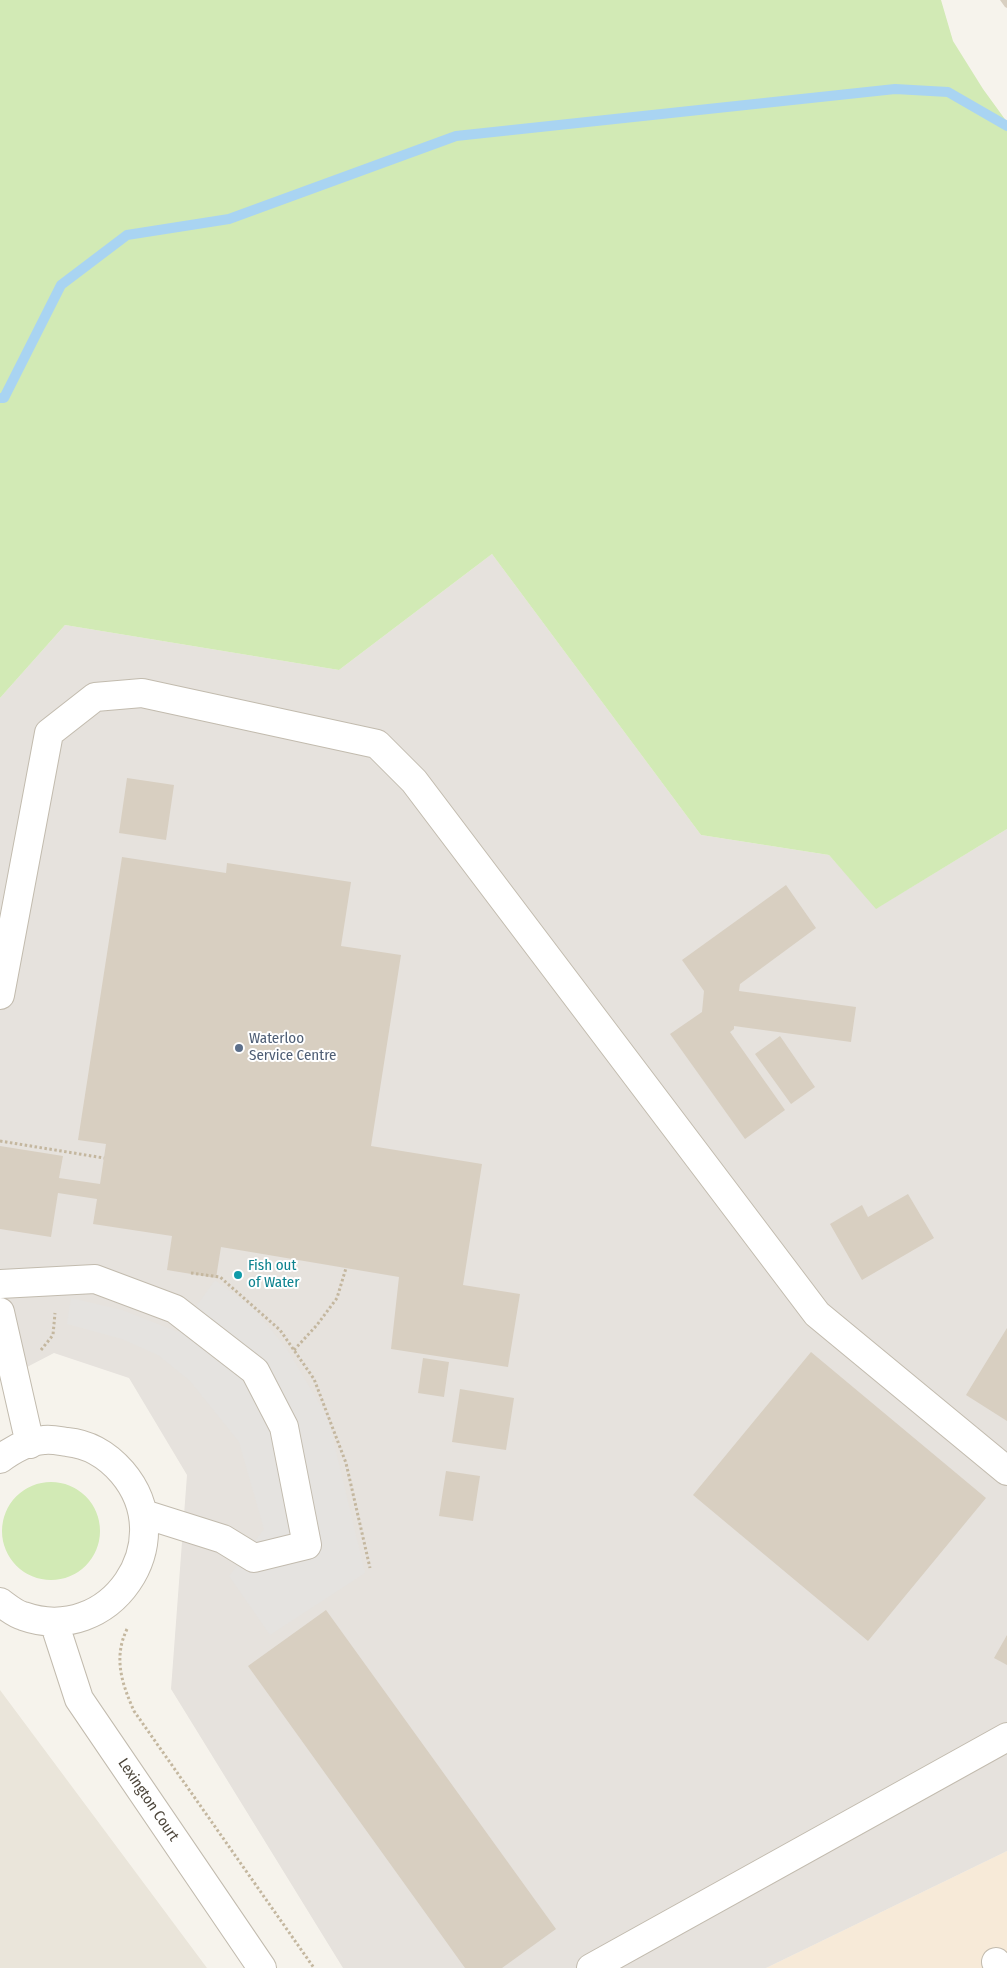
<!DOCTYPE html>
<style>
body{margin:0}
canvas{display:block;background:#f6f3ec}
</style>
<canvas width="1007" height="1968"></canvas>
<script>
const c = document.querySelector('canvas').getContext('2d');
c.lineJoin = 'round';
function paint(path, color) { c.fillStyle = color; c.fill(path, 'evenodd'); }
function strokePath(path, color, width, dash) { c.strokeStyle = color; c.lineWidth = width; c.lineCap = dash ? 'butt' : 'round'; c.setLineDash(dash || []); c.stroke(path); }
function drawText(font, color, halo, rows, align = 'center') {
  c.font = font + ' "Fira Sans Condensed",sans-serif'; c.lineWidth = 4; c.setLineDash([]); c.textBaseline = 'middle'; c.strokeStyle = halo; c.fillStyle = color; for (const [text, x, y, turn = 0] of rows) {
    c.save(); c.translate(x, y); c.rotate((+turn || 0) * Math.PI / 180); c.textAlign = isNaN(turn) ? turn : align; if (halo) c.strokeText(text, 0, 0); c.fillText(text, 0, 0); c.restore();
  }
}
paint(new Path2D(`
 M 0,1690 L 207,1968 L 0,1968 Z`), '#eae5da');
paint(new Path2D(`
 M 1007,1851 L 1007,1968 L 766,1968 Z`), '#f7ead8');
paint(new Path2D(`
 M 492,554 L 701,835 L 829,855 L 877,908 L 1007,829 L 1007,1851 L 766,1968 L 343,1968 L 171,1689 L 187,1475 L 129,1378 L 54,1353 L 0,1381 L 0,698 L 65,625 L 339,670 Z`), '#e6e2dd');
paint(new Path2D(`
 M 0,0 L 941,0 L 953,41 L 983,89 L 1007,122 L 1007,829 L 876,909 L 829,855 L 701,835 L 492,554 L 339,670 L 65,625 L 0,698 Z
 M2 1531a49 49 0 1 1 98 0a49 49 0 1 1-98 0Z`), '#d2eab5');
paint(new Path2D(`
 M 215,1280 L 254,1309 L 287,1349 L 328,1418 L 365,1573 L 270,1635 L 229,1576 L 264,1529 L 239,1442 L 190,1381 L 158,1355 L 122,1339 L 67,1324 L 71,1298 L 122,1310 L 178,1332 Z`), '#e5e3e0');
strokePath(new Path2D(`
 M 0,398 L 4,398 L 61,285 L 127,235 L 229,219 L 456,136 L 895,89 L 948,92 L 1007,126`), '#a9d4f2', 10);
paint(new Path2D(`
 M 1000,0 L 1007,0 L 1007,8 L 1005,7 Z
 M 127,778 L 174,785 L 166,840 L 119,833 Z
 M 122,857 L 226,873 L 227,863 L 351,882 L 341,946 L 401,955 L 371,1146 L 482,1164 L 463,1285 L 520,1294 L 508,1367 L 391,1349 L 399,1277 L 221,1247 L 216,1278 L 167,1270 L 172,1236 L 93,1224 L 97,1199 L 58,1193 L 51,1237 L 0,1229 L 0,1146 L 63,1156 L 59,1178 L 100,1184 L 106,1144 L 78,1140 Z
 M 786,885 L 816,928 L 740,984 L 739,991 L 856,1007 L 851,1042 L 734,1026 L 734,1029 L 730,1032 L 785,1110 L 745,1139 L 670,1034 L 702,1012 L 704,991 L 682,960 Z
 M 780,1036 L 815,1087 L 791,1104 L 755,1054 Z
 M 908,1194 L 934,1238 L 862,1280 L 830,1224 L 862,1205 L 868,1217 Z
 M 1007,1328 L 1007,1421 L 966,1395 Z
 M 811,1352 L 986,1498 L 868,1641 L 693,1495 Z
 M 423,1358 L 449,1362 L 444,1397 L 418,1393 Z
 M 460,1389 L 514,1398 L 506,1450 L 452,1442 Z
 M 446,1471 L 480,1476 L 473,1521 L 439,1516 Z
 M 326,1610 L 556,1929 L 502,1968 L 465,1968 L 248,1666 Z
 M 1007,1635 L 1007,1665 L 994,1658 Z`), '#d8cfc1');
const minor = new Path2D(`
 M 0,995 L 49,733 L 95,697 L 142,693 L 377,744 L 414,781 L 817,1314 L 1007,1471
 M 0,1284 L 95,1279 L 175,1309 L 255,1371 L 284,1427 L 307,1545 L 254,1558 L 223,1539 L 144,1514
 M 0,1312 L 30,1444
 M 0,1459 C 12,1450 29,1441 44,1440 C 52,1439 60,1441 67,1442 C 89,1444 108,1456 122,1472 C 182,1542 110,1647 23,1616 C 15,1614 7,1607 0,1602
 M 54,1622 L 79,1699 L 262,1968
 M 996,1962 L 999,1968
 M 591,1968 L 1007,1737`);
strokePath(minor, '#c2bbae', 30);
strokePath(new Path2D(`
 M 0,1141 L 104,1158
 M 191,1273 L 220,1277 L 280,1330 L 314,1379 L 346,1463 L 370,1568
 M 41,1350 L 53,1335 L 55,1313
 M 294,1350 L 317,1325 L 337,1298 L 346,1268
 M 127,1629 C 113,1658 122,1684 134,1711 L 314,1968`), '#c4b79f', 3, [2.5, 2.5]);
strokePath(minor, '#fff', 28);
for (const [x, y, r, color] of [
 [239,1048,5,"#5c6f8a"],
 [238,1275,5,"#0f9aa8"]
]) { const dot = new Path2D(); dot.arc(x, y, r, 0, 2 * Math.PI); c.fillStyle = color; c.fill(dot); strokePath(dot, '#fff', 2); }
drawText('15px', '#4e5e75', '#fff', [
 ["Waterloo",249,1039],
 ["Service Centre",249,1056]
], 'left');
drawText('15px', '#0d838f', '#fff', [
 ["Fish out",248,1266],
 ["of Water",248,1283]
], 'left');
drawText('15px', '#4b4439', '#fff', [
 ["Lexington Court",148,1800,56]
]);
</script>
